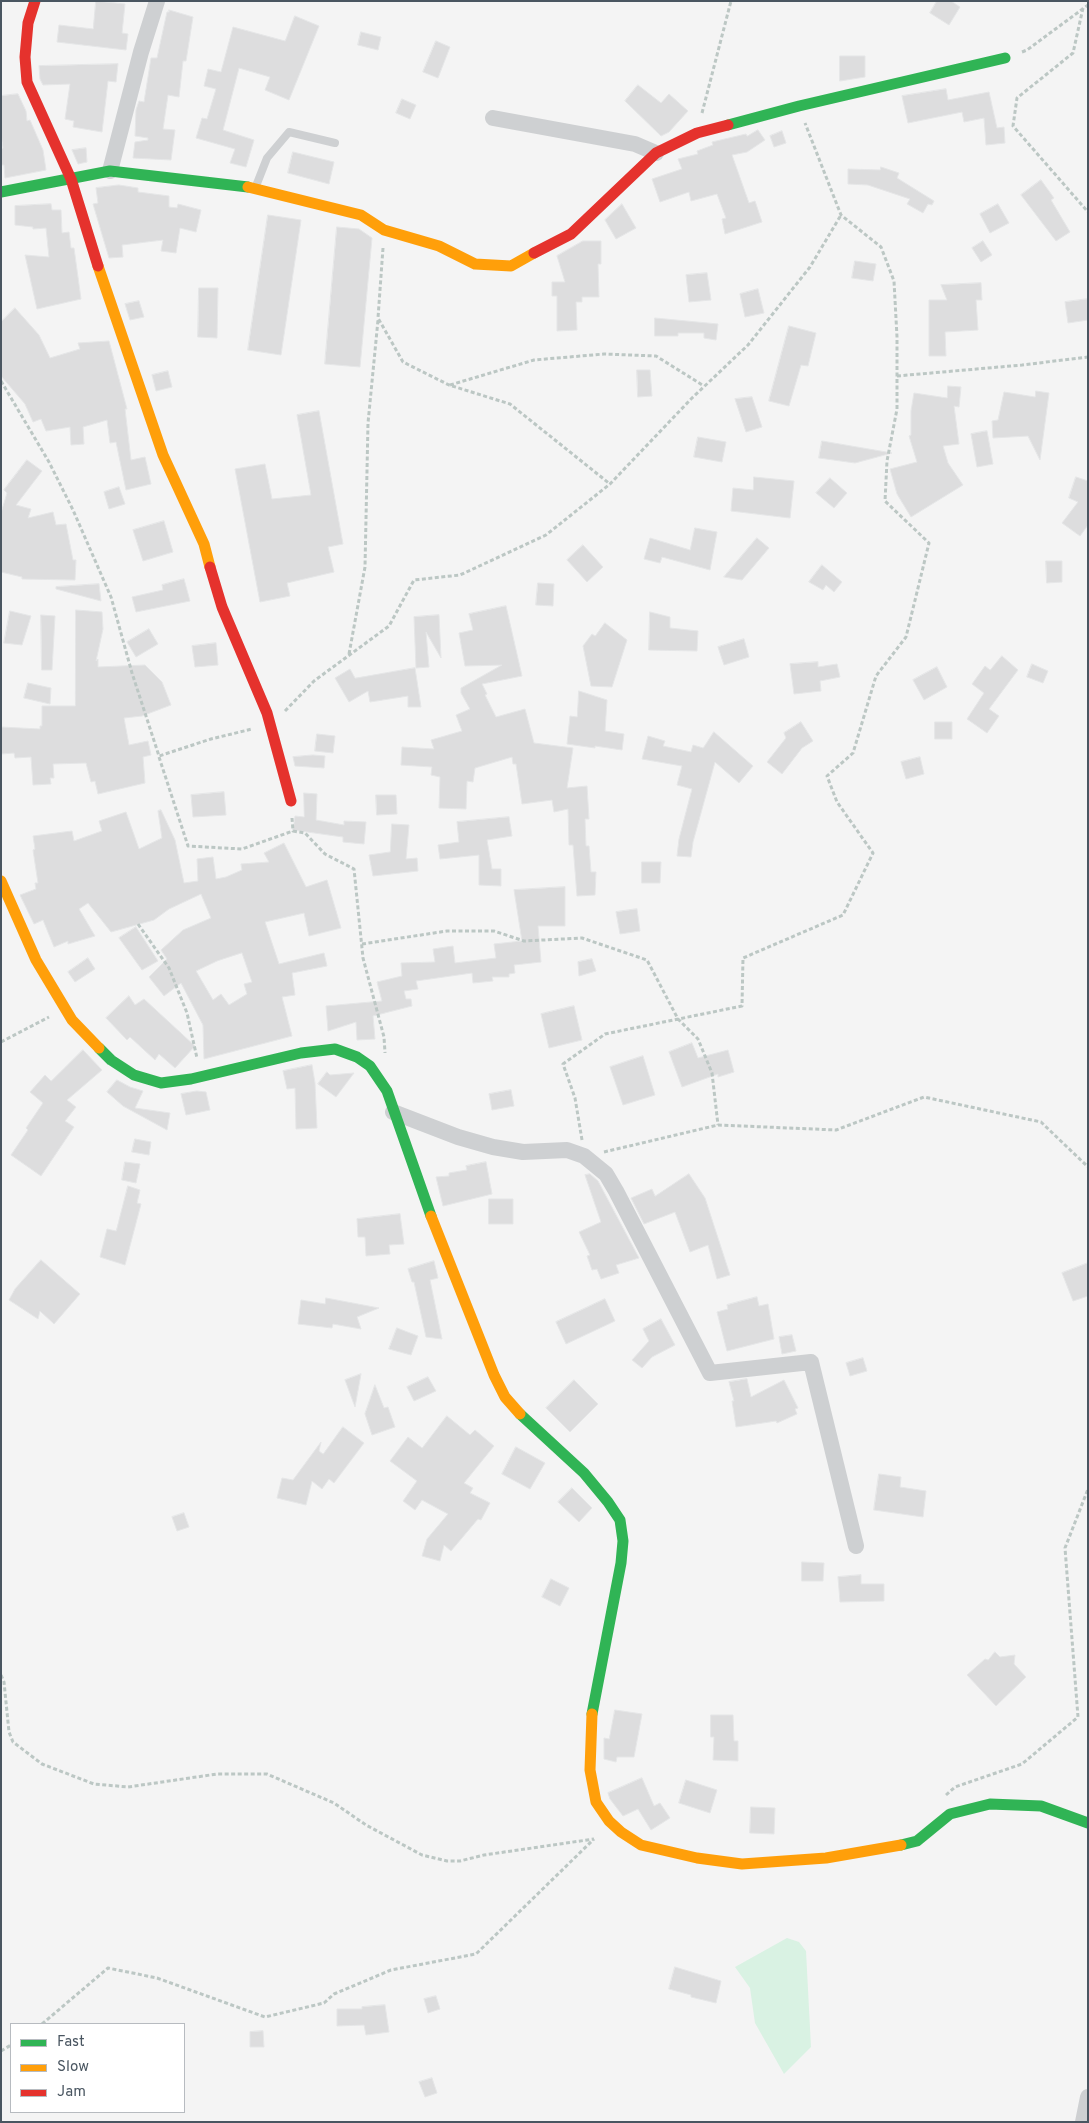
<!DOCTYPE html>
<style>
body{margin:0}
#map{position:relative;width:1089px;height:2123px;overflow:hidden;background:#f4f4f4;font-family:Overpass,sans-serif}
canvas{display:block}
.frame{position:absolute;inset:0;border:2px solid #4a5661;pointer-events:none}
.legend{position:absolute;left:10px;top:2023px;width:175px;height:90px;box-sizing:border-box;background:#fff;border:1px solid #b7bbc0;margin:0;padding:6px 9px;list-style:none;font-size:15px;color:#4a5661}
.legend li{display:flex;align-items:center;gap:10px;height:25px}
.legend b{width:25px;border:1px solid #b7bbc0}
</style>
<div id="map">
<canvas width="1089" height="2123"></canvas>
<div class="frame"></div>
<ul class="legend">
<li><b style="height:6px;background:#30b455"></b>Fast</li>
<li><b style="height:6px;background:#ff9f0a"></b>Slow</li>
<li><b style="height:6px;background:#e5322d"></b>Jam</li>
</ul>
</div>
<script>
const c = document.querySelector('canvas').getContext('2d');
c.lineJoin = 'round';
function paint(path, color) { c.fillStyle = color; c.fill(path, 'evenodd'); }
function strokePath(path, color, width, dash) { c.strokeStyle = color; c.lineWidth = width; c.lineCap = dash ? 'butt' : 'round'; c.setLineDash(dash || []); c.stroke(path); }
paint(new Path2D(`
 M 787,1938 L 799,1942 L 806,1951 L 811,2047 L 784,2074 L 755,2023 L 750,1988 L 735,1967 Z`), '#d9f2e3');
const building = new Path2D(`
 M 96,1 L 125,4 L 122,33 L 128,34 L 126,50 L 57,42 L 59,25 L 93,29 Z
 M 937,1 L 951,1 L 960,7 L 949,25 L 930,13 Z
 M 169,10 L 193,17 L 186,61 L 183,61 L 179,97 L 168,95 L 163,129 L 175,130 L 171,160 L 133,158 L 135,142 L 148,140 L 148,138 L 135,136 L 136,110 L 139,101 L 144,102 L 151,58 L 157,58 L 167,12 L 169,12 Z
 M 295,16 L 319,26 L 289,100 L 265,90 L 270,77 L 239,68 L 223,130 L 254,140 L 246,167 L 230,163 L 235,149 L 196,138 L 202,118 L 207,119 L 216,89 L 204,86 L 208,69 L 221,72 L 233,27 L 285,41 Z
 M 361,32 L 381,37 L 378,50 L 358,45 Z
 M 436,41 L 450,47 L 438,78 L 423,72 Z
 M 840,56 L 865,56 L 865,77 L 840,81 Z
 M 118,64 L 116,82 L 108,81 L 102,132 L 73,127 L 74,121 L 65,119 L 70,84 L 43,85 L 40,79 L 39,66 Z
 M 638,85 L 661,103 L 669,94 L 688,111 L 669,132 L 661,136 L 625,101 Z
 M 946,89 L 948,100 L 989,92 L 997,128 L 1004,127 L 1005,143 L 986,145 L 984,118 L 964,122 L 962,112 L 908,123 L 902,96 Z
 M 18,94 L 26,111 L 27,121 L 30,120 L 43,150 L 46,170 L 5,178 L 4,165 L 1,165 L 1,149 L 3,148 L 1,134 L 1,96 Z
 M 402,99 L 416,105 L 410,119 L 396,113 Z
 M 758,130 L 765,140 L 747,152 L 732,155 L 749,203 L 755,201 L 762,222 L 725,234 L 722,219 L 726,218 L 717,194 L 691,201 L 689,192 L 660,202 L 652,179 L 682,169 L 678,159 L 698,154 L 697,151 L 713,145 L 712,142 L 746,134 L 747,136 Z
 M 782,131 L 786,143 L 774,147 L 770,136 Z
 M 86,148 L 87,162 L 78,164 L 72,150 Z
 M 293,152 L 334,162 L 329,184 L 288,173 Z
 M 881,167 L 899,173 L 897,178 L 934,201 L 932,205 L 928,204 L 923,213 L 907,204 L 910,199 L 868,185 L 848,184 L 848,169 L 880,170 Z
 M 1041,180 L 1054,198 L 1051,200 L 1070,232 L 1056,241 L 1021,195 Z
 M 119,185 L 138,188 L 138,192 L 169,196 L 169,207 L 177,208 L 178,204 L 201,210 L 196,232 L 180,228 L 176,253 L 161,251 L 163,240 L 122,245 L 123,257 L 109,258 L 93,204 L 98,203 L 96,188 Z
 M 51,204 L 52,210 L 61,210 L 62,233 L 69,232 L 71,248 L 74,248 L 81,299 L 37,309 L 25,255 L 49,257 L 46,228 L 33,229 L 33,227 L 15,225 L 15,206 Z
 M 622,204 L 636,228 L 616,239 L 605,220 Z
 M 998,204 L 1009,223 L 990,233 L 980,214 Z
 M 268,215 L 301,220 L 281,355 L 248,350 Z
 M 337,227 L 359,229 L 372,238 L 360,367 L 325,364 Z
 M 583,241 L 601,241 L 601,264 L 598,264 L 599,297 L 582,297 L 582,302 L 576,302 L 577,330 L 557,331 L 557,296 L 552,296 L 552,282 L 565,282 L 557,256 Z
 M 983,241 L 992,255 L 981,262 L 972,248 Z
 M 855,261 L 876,264 L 873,281 L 852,278 Z
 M 707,273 L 711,300 L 689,302 L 686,275 Z
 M 981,283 L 982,300 L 976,300 L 978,330 L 945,332 L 946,356 L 929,356 L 929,300 L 947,300 L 941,285 Z
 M 199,288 L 218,288 L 217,338 L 198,337 Z
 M 758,289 L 764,313 L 745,317 L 740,294 Z
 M 1088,299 L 1088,320 L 1068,323 L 1065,302 Z
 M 139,301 L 144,317 L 130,320 L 125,304 Z
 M 15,308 L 39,335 L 50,358 L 80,349 L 78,343 L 109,341 L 127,409 L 125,409 L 131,460 L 145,457 L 151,484 L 126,490 L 116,442 L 110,443 L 107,420 L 83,427 L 84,444 L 71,445 L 70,427 L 46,431 L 41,419 L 33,422 L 25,404 L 1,376 L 1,322 Z
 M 655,318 L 718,324 L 716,340 L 704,338 L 704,333 L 678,333 L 678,336 L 655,336 Z
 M 789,326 L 816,333 L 808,366 L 801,365 L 789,406 L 769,401 Z
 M 637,370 L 650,370 L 652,396 L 638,397 Z
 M 168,371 L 172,387 L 156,391 L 152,375 Z
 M 948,386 L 961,387 L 959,407 L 954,406 L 959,444 L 943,446 L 948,463 L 963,485 L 911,517 L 897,494 L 890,469 L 917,462 L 909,436 L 911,435 L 911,411 L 914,393 L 947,398 Z
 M 1036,391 L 1049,393 L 1040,460 L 1028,436 L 993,438 L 992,421 L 998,420 L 1004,392 L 1035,397 Z
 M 752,397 L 762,427 L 746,432 L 735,399 Z
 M 319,411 L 343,544 L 328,547 L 334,572 L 287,583 L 290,596 L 260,602 L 235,469 L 265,464 L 272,499 L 311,495 L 297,415 Z
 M 987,431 L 993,464 L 977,467 L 971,434 Z
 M 698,437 L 726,442 L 722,462 L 694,457 Z
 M 822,441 L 892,453 L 855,463 L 819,458 Z
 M 27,460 L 42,471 L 16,505 L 31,509 L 28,518 L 53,512 L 56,525 L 66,524 L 73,560 L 76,560 L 75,580 L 22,579 L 22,577 L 1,572 L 1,513 L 7,493 L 4,490 Z
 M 754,477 L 794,481 L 790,518 L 731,511 L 733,488 L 753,490 Z
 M 1076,477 L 1088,481 L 1088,525 L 1080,536 L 1062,523 L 1078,502 L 1069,498 Z
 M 830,478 L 847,493 L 834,508 L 816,493 Z
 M 119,487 L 125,504 L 109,509 L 104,492 Z
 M 164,521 L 173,552 L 143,561 L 133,530 Z
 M 695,528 L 717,532 L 710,570 L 662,557 L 660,563 L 644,559 L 650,538 L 690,550 Z
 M 757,538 L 769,548 L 742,580 L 724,577 Z
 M 583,545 L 603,567 L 587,582 L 567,560 Z
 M 1046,561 L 1062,561 L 1062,582 L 1047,583 Z
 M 822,565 L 842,582 L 834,592 L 826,585 L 823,590 L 809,582 Z
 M 184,579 L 190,601 L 136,612 L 132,597 L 163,590 L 162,585 Z
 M 538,583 L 554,584 L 553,606 L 536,605 Z
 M 99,584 L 101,601 L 56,589 L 56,587 Z
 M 506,606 L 522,676 L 482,684 L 487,694 L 485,695 L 496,717 L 525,709 L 534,743 L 573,748 L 567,788 L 587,786 L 589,819 L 585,819 L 586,846 L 589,846 L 591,872 L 596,872 L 595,895 L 577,896 L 573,845 L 569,845 L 568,809 L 554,812 L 552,800 L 522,804 L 516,764 L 513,764 L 512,757 L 475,768 L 473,782 L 467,781 L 466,809 L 439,808 L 440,777 L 431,775 L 432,767 L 401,765 L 402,747 L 434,749 L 431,740 L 462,731 L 456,715 L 470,709 L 461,693 L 461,688 L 502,665 L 465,666 L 459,633 L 473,630 L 469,614 Z
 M 76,610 L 102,612 L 103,629 L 96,661 L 98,659 L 98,667 L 145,665 L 162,682 L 171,705 L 142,716 L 124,718 L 129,745 L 148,741 L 151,755 L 143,757 L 145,783 L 98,794 L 95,781 L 91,782 L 86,763 L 53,764 L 54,778 L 50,778 L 51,784 L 33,785 L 31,757 L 15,758 L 14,753 L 1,754 L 1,727 L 40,729 L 40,726 L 42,726 L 42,706 L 75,706 Z
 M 10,611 L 31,616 L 22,645 L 4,643 Z
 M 650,612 L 670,617 L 670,628 L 698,631 L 697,651 L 649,650 Z
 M 41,615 L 55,616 L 52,670 L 42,670 Z
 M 439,615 L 441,658 L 426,632 L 429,667 L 416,668 L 414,617 Z
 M 605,623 L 627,640 L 612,687 L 591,686 L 583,646 L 592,634 L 595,636 Z
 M 149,629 L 158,644 L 136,657 L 127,642 Z
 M 744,639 L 749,657 L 724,665 L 718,647 Z
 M 216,643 L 218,665 L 195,667 L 192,646 Z
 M 1002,656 L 1018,670 L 989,709 L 999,716 L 987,733 L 967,719 L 984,693 L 972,684 L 985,666 L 990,670 Z
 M 818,662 L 818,667 L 837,664 L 840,677 L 820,681 L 821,691 L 794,694 L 790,664 Z
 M 1032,664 L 1048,671 L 1043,683 L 1027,677 Z
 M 937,667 L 947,687 L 924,700 L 913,680 Z
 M 415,668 L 421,707 L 408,707 L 408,696 L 370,702 L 368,691 L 349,702 L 335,678 L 350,669 L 355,678 Z
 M 28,683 L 51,688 L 50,704 L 24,698 Z
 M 579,691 L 607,700 L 605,731 L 624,734 L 622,750 L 595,746 L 595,748 L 567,744 L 570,716 L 577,717 Z
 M 801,722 L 813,741 L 802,748 L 782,774 L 767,762 L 786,738 L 784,733 Z
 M 935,722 L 952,722 L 952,739 L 935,739 Z
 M 714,732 L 753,766 L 739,783 L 715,762 L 693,842 L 691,857 L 677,856 L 679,839 L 692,789 L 677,785 L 682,766 L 642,759 L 648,736 L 665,741 L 663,746 L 691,752 L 693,745 L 703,748 Z
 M 317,734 L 335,736 L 333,753 L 315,751 Z
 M 313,755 L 325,756 L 324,768 L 295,766 L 293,757 Z
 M 920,757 L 924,774 L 906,779 L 901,762 Z
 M 224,792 L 226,815 L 193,817 L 191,795 Z
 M 304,793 L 317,794 L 316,820 L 344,825 L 344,821 L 366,822 L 364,844 L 343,842 L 343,837 L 293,830 L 295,816 L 304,817 Z
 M 376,795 L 396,795 L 397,814 L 377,815 Z
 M 161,810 L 175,840 L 184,883 L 198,881 L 197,859 L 213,857 L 216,879 L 226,877 L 242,870 L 241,864 L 269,862 L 264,853 L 284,843 L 306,887 L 327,880 L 341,928 L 309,936 L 304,913 L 265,922 L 279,964 L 324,953 L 327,966 L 292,973 L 295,995 L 282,997 L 292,1036 L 204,1059 L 203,1025 L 181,983 L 164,996 L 149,977 L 167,959 L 161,950 L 183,930 L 211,918 L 201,894 L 169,909 L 154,920 L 111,932 L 88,903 L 79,909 L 95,936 L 68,944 L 68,941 L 54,947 L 43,920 L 34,924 L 20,895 L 36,889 L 35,883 L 38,883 L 33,850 L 35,849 L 33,836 L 72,831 L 74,841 L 102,831 L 99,821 L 126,812 L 139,849 L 162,838 L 158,811 ZM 242,953 L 252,982 L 244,984 L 247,994 L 229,1005 L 221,994 L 213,1000 L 196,971 L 217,961 Z
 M 509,817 L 512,836 L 487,840 L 492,869 L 501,869 L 501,886 L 479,885 L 479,855 L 440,859 L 438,845 L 459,842 L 457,822 Z
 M 392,824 L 409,825 L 406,859 L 417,858 L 418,871 L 373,876 L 369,855 L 390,852 Z
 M 642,862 L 661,862 L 660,883 L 642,883 Z
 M 565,887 L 565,926 L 538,926 L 541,962 L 514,965 L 515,973 L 509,974 L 509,977 L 492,977 L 493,981 L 473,983 L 472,973 L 416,981 L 418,989 L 404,991 L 406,999 L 411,999 L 412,1006 L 373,1016 L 375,1039 L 357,1040 L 356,1022 L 328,1031 L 326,1006 L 382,1001 L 377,982 L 402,976 L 401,963 L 435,962 L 433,949 L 453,946 L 455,963 L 496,958 L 494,944 L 522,941 L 514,890 Z
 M 637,909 L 640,931 L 620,934 L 616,912 Z
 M 136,927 L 158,961 L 142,970 L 119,938 Z
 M 88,958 L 95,969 L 75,982 L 68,972 Z
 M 592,959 L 596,971 L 579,976 L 578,962 Z
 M 129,996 L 135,1005 L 144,999 L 195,1046 L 175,1068 L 159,1054 L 155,1060 L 130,1037 L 127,1040 L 106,1018 Z
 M 574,1006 L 582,1040 L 549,1048 L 541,1014 Z
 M 692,1043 L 698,1058 L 728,1050 L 734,1072 L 718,1077 L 718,1074 L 682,1087 L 669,1052 Z
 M 83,1050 L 102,1070 L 67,1100 L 76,1107 L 65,1121 L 74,1127 L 41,1176 L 11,1155 L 28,1130 L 26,1128 L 43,1103 L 30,1092 L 45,1075 L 51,1081 Z
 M 643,1056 L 655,1095 L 623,1105 L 610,1067 Z
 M 312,1065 L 315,1083 L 317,1128 L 296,1129 L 295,1088 L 287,1089 L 283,1071 Z
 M 327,1072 L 330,1075 L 354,1073 L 336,1097 L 318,1084 Z
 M 117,1080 L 130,1087 L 143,1091 L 135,1108 L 170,1113 L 167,1130 L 123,1106 L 107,1092 Z
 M 511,1090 L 514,1106 L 492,1110 L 489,1094 Z
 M 197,1091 L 206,1092 L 210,1110 L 186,1115 L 181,1094 Z
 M 135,1139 L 151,1142 L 149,1155 L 132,1152 Z
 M 125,1162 L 140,1164 L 136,1183 L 122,1180 Z
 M 486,1162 L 492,1194 L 443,1206 L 436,1177 L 449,1176 L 449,1173 L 467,1170 L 466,1166 Z
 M 590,1174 L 598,1181 L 639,1258 L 616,1265 L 619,1273 L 601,1279 L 597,1269 L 592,1270 L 587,1256 L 590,1255 L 579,1232 L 601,1222 L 585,1175 Z
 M 689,1174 L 705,1198 L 730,1275 L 717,1279 L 708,1245 L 690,1252 L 675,1212 L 644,1224 L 631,1198 L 652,1189 L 655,1196 Z
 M 128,1186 L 140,1190 L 137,1203 L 141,1204 L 125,1265 L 100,1257 L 107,1229 L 116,1231 Z
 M 489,1199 L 513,1199 L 513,1224 L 489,1224 Z
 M 400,1214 L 404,1244 L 389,1245 L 390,1254 L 366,1256 L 365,1237 L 358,1237 L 357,1219 Z
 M 41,1260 L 80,1294 L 54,1324 L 40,1311 L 38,1319 L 9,1300 L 15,1289 Z
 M 434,1261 L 438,1278 L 430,1280 L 442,1339 L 426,1337 L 414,1282 L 412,1282 L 408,1269 Z
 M 1088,1263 L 1088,1296 L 1073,1301 L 1062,1273 Z
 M 757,1297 L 759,1306 L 768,1304 L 774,1339 L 727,1351 L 717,1312 L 728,1309 L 727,1305 Z
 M 326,1298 L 379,1308 L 357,1317 L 361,1329 L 333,1324 L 332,1328 L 298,1324 L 301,1300 L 325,1304 Z
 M 605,1299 L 615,1321 L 566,1344 L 556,1322 Z
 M 661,1319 L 675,1345 L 652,1357 L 642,1368 L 632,1360 L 649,1341 L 643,1329 Z
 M 397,1328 L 418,1336 L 411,1355 L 389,1349 Z
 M 792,1335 L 796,1351 L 782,1354 L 779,1337 Z
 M 863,1358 L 867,1371 L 850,1376 L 846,1363 Z
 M 361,1374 L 355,1407 L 345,1380 Z
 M 428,1377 L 436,1391 L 414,1401 L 407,1387 Z
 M 747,1379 L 751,1397 L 784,1380 L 798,1408 L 795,1409 L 797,1414 L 777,1423 L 776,1421 L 736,1427 L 732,1401 L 734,1401 L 729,1382 Z
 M 574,1380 L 598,1404 L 570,1432 L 546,1408 Z
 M 375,1385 L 384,1408 L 388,1407 L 395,1427 L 372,1435 L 365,1414 Z
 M 447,1416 L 470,1435 L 475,1430 L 494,1446 L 464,1483 L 473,1488 L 470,1493 L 490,1503 L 481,1520 L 478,1519 L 451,1551 L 444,1545 L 440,1561 L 422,1556 L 427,1539 L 448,1514 L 422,1500 L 415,1510 L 403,1501 L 417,1481 L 390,1461 L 408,1437 L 422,1448 Z
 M 343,1427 L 364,1443 L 334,1483 L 329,1479 L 322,1489 L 312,1481 L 306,1505 L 277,1498 L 282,1478 L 293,1480 L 321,1442 L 319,1451 L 323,1454 Z
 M 516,1447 L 545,1463 L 530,1489 L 502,1474 Z
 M 879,1474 L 901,1477 L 900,1487 L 926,1491 L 923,1517 L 874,1510 Z
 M 572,1488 L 592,1508 L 579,1522 L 558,1502 Z
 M 184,1513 L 189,1527 L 177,1531 L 172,1517 Z
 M 802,1562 L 824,1563 L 823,1581 L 802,1581 Z
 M 861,1575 L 861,1584 L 884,1584 L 884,1601 L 840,1602 L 838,1577 Z
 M 551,1579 L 569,1588 L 560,1606 L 542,1597 Z
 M 995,1652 L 1000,1657 L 1015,1655 L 1014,1664 L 1026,1677 L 996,1706 L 967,1675 L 985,1659 L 988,1660 Z
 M 615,1710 L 642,1714 L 634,1757 L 617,1757 L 616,1762 L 604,1759 L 604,1738 L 609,1739 Z
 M 711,1715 L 733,1715 L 734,1741 L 738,1741 L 738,1761 L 713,1760 L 714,1737 L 711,1737 Z
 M 642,1778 L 654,1806 L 660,1803 L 670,1818 L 651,1830 L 638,1809 L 623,1816 L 610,1799 L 608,1793 Z
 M 686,1780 L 717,1790 L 710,1813 L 679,1803 Z
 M 751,1807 L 775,1808 L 774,1834 L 750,1833 Z
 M 675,1967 L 721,1981 L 716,2003 L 691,1997 L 691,1995 L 669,1989 Z
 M 436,1996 L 440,2009 L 428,2013 L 424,1999 Z
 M 385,2005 L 389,2032 L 366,2035 L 364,2025 L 337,2026 L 337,2009 L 362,2009 L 362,2007 Z
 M 263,2031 L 264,2047 L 250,2047 L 250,2032 Z
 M 432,2078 L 437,2093 L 425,2097 L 419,2082 Z`);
paint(building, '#ddddde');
strokePath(building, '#e5e6e7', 1);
strokePath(new Path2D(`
 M 1083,8 L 1073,53 L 1017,98 L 1013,126 L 1088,212
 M 1022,52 L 1027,50 L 1088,5
 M 702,113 L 731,1
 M 383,248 L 378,318 L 403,362 L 449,385 L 510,404 L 610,484
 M 897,376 L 1022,365 L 1088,357
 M 1,381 L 49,462 L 73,510 L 111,597 L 132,673 L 159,756 L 211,739 L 252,729
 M 450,385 L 534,360 L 604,354 L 656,356 L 704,386
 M 349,654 L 365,567 L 368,423 L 378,320
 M 285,711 L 314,681 L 389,626 L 414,580 L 460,575 L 546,535 L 610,484 L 691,399 L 748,345 L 810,267 L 841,215
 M 159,757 L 188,846 L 242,849 L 293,831
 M 292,818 L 293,831 L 305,833 L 325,854 L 354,869 L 363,958 L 384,1037 L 385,1053
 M 138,924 L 169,968 L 187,1013 L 197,1058
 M 362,944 L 447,931 L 494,931 L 524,941 L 582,938 L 647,960 L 678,1019 L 698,1039 L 712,1073 L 718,1125
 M 1,1042 L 49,1017
 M 582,1140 L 575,1098 L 563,1064 L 605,1034 L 742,1006 L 743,958 L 843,915 L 873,853 L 837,802 L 827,776 L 853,753 L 876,676 L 906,637 L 929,543 L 885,501 L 887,461 L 897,409 L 897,337 L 894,281 L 881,247 L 841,215 L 805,123
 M 604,1152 L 718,1125 L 836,1130 L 924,1097 L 1041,1122 L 1088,1167
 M 1,1675 L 4,1682 L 9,1732 L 13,1742 L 42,1764 L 94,1784 L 128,1787 L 217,1774 L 267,1774 L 334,1803 L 366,1825 L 422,1855 L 447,1861 L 460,1861 L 484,1855 L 594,1839
 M 946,1795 L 955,1787 L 1022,1764 L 1078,1717 L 1065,1548 L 1088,1489
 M 42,2024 L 108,1968 L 157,1978 L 265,2017 L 324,2003 L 334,1994 L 391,1970 L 476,1954 L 594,1839
 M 1,2051 L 11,2045`), '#bcc7c4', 3, [4, 2.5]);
strokePath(new Path2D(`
 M 256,186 L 267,158 L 289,132 L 335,143`), '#ced0d2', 8);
strokePath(new Path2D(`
 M 493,118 L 635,144 L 656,153
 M 110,171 L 141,52 L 157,1
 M 393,1112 L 458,1137 L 493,1147 L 523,1152 L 567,1150 L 584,1156 L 606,1174 L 616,1191 L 710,1373 L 811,1362 L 856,1546
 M 1083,2122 L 1088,2097`), '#ced0d2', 16);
strokePath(new Path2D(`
 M 728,125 L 799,106 L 1005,58
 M 1,192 L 110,171 L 248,187
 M 99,1048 L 111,1060 L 134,1075 L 161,1083 L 191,1079 L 301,1053 L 335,1049 L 357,1057 L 370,1066 L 387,1091 L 431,1216
 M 520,1414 L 584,1473 L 608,1502 L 620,1520 L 623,1541 L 621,1563 L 592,1714
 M 901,1845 L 917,1841 L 950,1814 L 990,1804 L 1041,1806 L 1088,1823`), '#30b455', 11);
strokePath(new Path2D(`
 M 248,187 L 361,215 L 384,230 L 439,246 L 475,264 L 511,266 L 534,253
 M 98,266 L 163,455 L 204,544 L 210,567
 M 1,881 L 36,960 L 72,1020 L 99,1048
 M 431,1216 L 494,1375 L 505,1397 L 520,1414
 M 592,1714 L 590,1770 L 596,1802 L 609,1821 L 621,1832 L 641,1845 L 697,1858 L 742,1864 L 826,1858 L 901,1845`), '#ff9f0a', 11);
strokePath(new Path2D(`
 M 35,1 L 28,23 L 25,57 L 27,82 L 71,179 L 98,266
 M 534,253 L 571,234 L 656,153 L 697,133 L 728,125
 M 210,567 L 222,607 L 267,713 L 291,801`), '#e5322d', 11);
</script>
